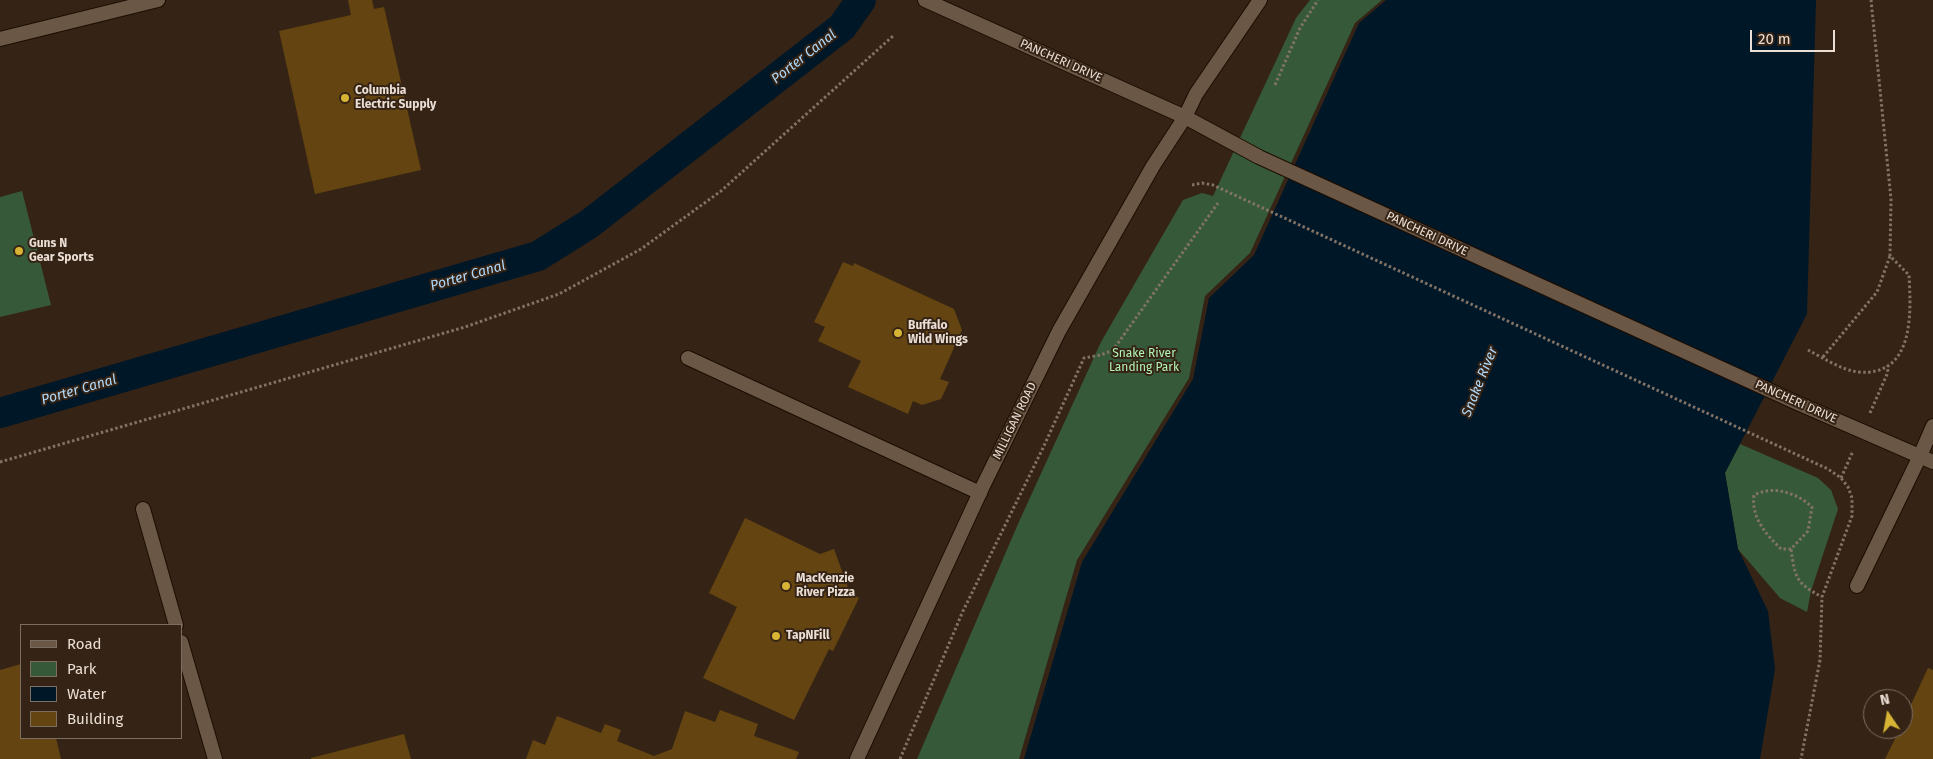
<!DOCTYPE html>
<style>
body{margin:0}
#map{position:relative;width:1933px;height:759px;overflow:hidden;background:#352415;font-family:"Fira Sans",sans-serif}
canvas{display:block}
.legend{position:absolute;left:20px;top:624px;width:162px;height:115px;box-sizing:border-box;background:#352415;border:1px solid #7d6e62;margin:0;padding:6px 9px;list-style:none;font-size:15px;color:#eaded5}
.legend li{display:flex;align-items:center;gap:10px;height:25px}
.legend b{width:25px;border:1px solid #7d6e62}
.north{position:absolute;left:1863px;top:689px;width:50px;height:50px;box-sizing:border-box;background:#352415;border:1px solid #7d6e62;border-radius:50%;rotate:348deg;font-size:14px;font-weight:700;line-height:20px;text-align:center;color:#eaded5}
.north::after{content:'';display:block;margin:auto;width:18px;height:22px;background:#d7b434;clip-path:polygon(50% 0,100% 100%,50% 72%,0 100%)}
.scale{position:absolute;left:1750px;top:30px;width:85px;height:22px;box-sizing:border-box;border:2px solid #eaded5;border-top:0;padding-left:6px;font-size:15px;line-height:18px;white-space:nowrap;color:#eaded5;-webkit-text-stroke:4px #352415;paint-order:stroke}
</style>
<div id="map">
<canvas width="1933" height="759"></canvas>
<ul class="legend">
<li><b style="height:6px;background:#6a5746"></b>Road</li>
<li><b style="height:14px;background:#365a39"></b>Park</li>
<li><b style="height:14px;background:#001728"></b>Water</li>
<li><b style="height:14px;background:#644411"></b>Building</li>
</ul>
<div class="north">N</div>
<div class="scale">20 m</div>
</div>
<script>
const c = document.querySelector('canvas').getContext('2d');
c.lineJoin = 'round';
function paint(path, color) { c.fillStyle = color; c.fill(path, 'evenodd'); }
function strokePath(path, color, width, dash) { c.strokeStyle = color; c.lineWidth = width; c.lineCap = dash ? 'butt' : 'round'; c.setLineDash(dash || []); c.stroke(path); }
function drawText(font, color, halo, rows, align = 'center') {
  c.font = font + ' "Fira Sans",sans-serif'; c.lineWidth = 4; c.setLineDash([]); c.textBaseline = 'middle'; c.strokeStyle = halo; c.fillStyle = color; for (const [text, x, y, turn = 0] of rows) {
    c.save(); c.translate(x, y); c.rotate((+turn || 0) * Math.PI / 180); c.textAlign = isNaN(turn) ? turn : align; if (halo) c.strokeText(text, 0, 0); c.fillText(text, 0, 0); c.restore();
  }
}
paint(new Path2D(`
 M 1310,0 L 1382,0 L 1355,23 L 1250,253 L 1205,296 L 1189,378 L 1077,560 L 1019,759 L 917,759 L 1018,524 L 1101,342 L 1183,200 L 1202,193 L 1213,196 L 1296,18 Z
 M 22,191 L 51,305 L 0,317 L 0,197 Z
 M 1740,444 L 1818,478 L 1831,490 L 1838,509 L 1811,591 L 1807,612 L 1780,598 L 1738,549 L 1725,473 Z`), '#365a39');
paint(new Path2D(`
 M 1386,0 L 1816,0 L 1807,314 L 1725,473 L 1738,549 L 1768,611 L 1775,669 L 1760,759 L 1024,759 L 1082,562 L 1193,379 L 1209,298 L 1254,255 L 1359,23 Z`), '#001728');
strokePath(new Path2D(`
 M 0,413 L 538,256 L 589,224 L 842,27 L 861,0`), '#001728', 30);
paint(new Path2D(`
 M 348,0 L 372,0 L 374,9 L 384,7 L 421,170 L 315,194 L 279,31 L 351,15 Z
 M 843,262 L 853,266 L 854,263 L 954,309 L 962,330 L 940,379 L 949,382 L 941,399 L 922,405 L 913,401 L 908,414 L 848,387 L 861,361 L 818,341 L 825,327 L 814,322 Z
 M 745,518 L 820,554 L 834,549 L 850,593 L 859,598 L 833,651 L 829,649 L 794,720 L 703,678 L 737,607 L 709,593 Z
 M 21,664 L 21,738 L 56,738 L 61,759 L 0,759 L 0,670 Z
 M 1928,668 L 1933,670 L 1933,759 L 1885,759 L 1900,729 L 1903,729 L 1903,722 Z
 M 720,710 L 758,724 L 754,736 L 799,752 L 796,759 L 526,759 L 533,740 L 545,745 L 557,716 L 601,733 L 605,724 L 621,730 L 617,741 L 654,756 L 672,749 L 685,711 L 715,722 Z
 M 404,734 L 411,759 L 311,759 L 311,758 Z`), '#644411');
const service = new Path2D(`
 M 688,358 L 980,493
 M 143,509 L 176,625
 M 1857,586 L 1920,456
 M 181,642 L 215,759`);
const minor = new Path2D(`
 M 857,759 L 982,488 L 1059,331 L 1153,166 L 1185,117 L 1196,94 L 1260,0`);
const tertiary = new Path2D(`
 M 0,39 L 158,0
 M 1920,456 L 1933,426`);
const secondary = new Path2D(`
 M 925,0 L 1185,117 L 1259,157 L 1795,402 L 1933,462`);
strokePath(service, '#1c0d01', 16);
strokePath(minor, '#1c0d01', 16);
strokePath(tertiary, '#1c0d01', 16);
strokePath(secondary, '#1c0d01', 16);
strokePath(new Path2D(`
 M 1275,85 L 1300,28 L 1318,0
 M 1192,185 L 1202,183 L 1213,185 L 1828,469 L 1841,478 L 1848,487 L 1852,498 L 1852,516 L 1822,597 L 1820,660 L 1801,759
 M 1808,350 C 1823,358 1842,370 1858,372 C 1915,377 1911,312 1909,275 L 1890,256 L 1891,199 L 1871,0
 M 1823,357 L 1877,292 L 1890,256
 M 1870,413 L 1888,372 L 1887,366
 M 0,462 L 465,327 L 559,294 L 641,249 L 721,191 L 893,36
 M 1841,478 L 1853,451
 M 1791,549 L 1781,549 C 1766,534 1751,518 1754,495 C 1774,485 1797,493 1812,507 L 1808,531 L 1791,549 C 1795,578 1796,583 1822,597
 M 900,759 L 963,611 L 1043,448 L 1084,358 L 1101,355 L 1113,350 L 1218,203`), '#827367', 3, [2.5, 2.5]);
strokePath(service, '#6a5746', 14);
strokePath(minor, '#6a5746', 14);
strokePath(tertiary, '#6a5746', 14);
strokePath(secondary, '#6a5746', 14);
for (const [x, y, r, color] of [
 [345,98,5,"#d7b434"],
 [19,251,5,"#d7b434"],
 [898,333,5,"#d7b434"],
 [786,586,5,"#d7b434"],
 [776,636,5,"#d7b434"]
]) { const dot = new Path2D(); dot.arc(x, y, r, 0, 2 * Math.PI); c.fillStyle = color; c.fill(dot); strokePath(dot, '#352415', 2); }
drawText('12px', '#eaded5', '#352415', [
 ["PANCHERI DRIVE",1061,61,24],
 ["PANCHERI DRIVE",1427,234,25],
 ["PANCHERI DRIVE",1796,402,24],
 ["MILLIGAN ROAD",1015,421,-64]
]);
drawText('bold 12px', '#eaded5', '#352415', [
 ["Columbia",355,91],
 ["Electric Supply",355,105],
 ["Guns N",29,244],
 ["Gear Sports",29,258],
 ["Buffalo",908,326],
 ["Wild Wings",908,340],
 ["MacKenzie",796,579],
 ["River Pizza",796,593],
 ["TapNFill",786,636]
], 'left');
drawText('12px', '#b2f4b5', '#352415', [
 ["Snake River",1144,354],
 ["Landing Park",1144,368]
]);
drawText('italic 14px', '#aed8fa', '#352415', [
 ["Porter Canal",804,57,-38],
 ["Porter Canal",468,276,-16],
 ["Snake River",1480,382,-68],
 ["Porter Canal",79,390,-16]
]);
</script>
